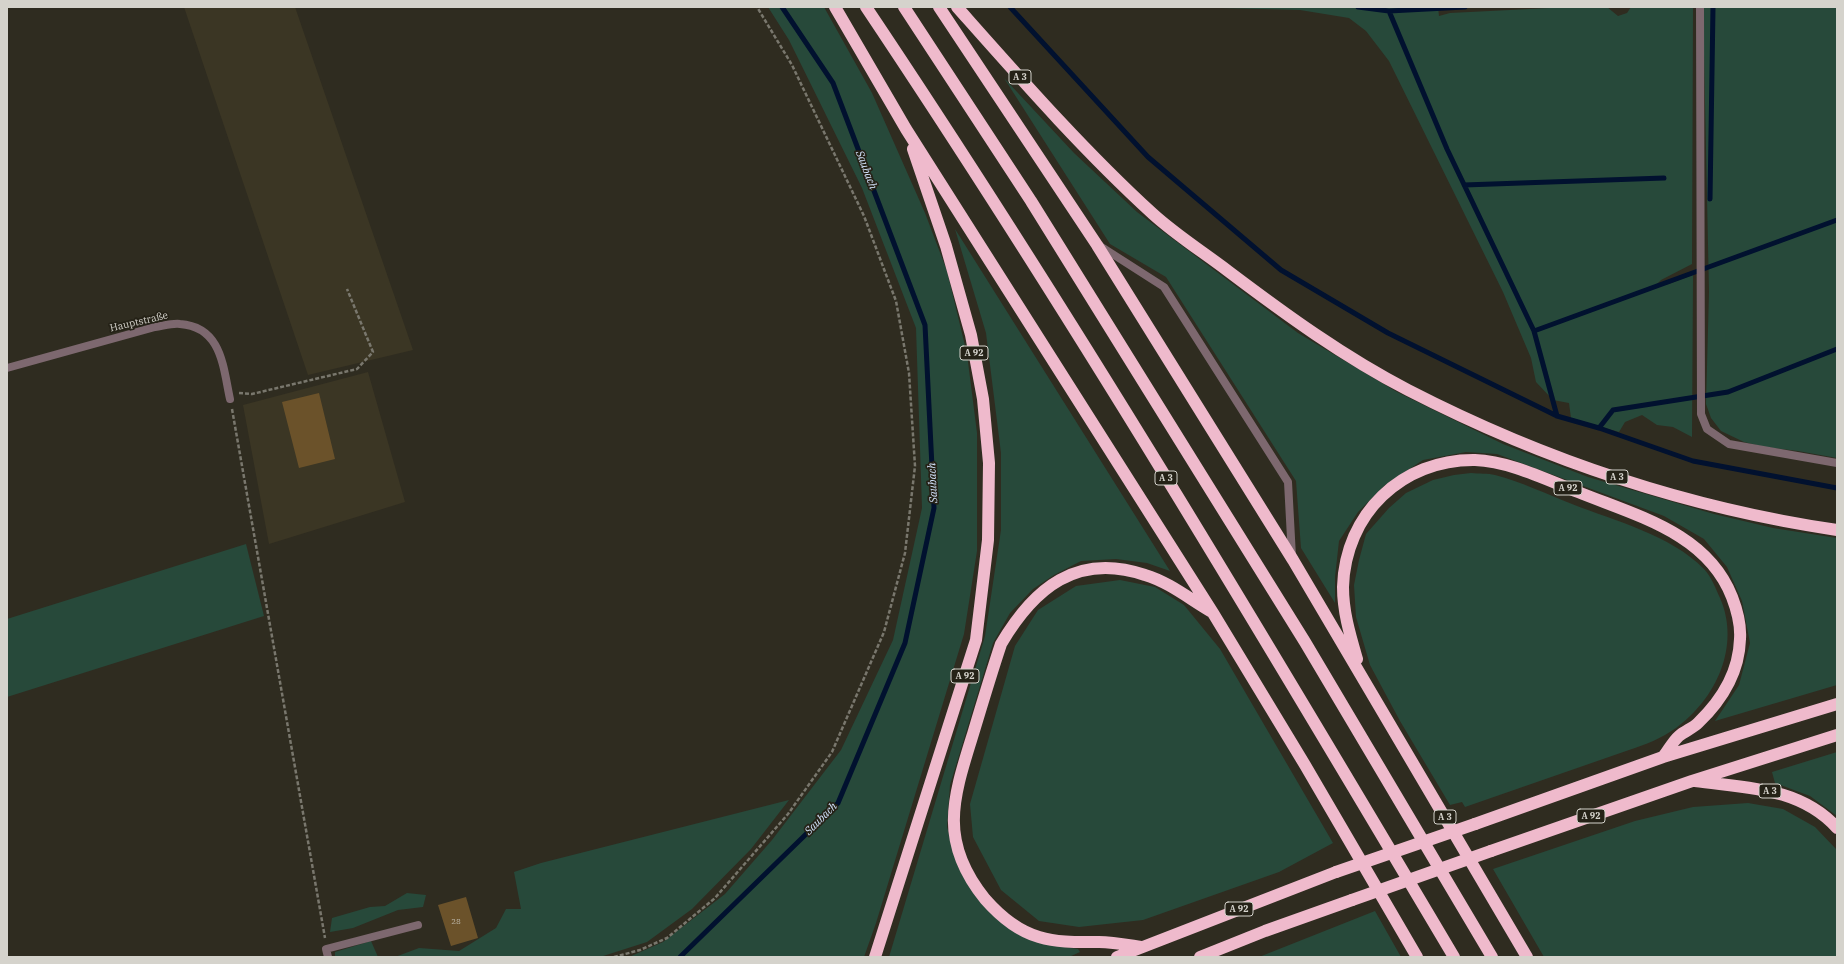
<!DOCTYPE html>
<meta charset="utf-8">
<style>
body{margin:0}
#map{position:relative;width:1844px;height:964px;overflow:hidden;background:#2f2c20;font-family:"IBM Plex Serif",serif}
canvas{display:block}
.frame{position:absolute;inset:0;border:8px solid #d5d3cc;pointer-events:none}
</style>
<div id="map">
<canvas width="1844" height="964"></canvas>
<div class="frame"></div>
</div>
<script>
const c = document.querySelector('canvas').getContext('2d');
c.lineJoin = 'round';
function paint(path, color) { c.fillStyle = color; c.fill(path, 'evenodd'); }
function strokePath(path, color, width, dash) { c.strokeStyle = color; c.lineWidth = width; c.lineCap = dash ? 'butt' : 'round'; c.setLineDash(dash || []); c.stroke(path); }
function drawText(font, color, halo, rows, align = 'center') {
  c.font = font + ' "IBM Plex Serif",serif'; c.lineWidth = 3.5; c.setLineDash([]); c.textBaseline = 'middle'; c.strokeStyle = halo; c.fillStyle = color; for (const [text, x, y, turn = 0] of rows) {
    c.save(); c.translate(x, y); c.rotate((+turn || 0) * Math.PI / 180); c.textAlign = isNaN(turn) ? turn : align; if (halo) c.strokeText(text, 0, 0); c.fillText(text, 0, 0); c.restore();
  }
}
paint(new Path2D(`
 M 184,7 L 295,7 L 413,350 L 308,375 Z
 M 368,372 L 405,502 L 269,544 L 243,405 Z`), '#3b3624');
paint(new Path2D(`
 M 768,7 L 824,7 L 872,93 L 925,213 L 947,271 L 967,354 L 977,433 L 977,551 L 964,634 L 876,923 L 864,957 L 629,957 L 663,942 L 725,894 L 772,840 L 841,750 L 893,640 L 922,508 L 916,328 L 862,188 L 789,40 Z
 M 1181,7 L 1438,7 L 1439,16 L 1450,13 L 1570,7 L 1607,7 L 1618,16 L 1627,13 L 1631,7 L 1693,7 L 1692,264 L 1661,280 L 1657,284 L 1666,285 L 1693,275 L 1692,437 L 1673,427 L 1657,425 L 1642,415 L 1625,422 L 1619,432 L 1571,418 L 1569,403 L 1553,400 L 1536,382 L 1531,358 L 1503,292 L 1389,61 L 1366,31 L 1349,18 L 1300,10 Z
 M 1703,7 L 1837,7 L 1837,458 L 1798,451 L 1765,447 L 1744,442 L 1721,431 L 1711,418 L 1706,404 L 1709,292 Z
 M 1004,78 L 1074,153 L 1137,212 L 1298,333 L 1397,392 L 1503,444 L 1588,477 L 1714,514 L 1773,528 L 1837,538 L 1837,685 L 1715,721 L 1739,685 L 1750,643 L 1742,601 L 1727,567 L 1704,539 L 1664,516 L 1497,454 L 1466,452 L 1423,460 L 1385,485 L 1358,512 L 1339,541 L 1335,577 L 1335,603 L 1301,548 L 1296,481 L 1166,277 L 1110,244 Z
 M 955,229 L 1170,571 L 1147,563 L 1116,559 L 1081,561 L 1054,575 L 1033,589 L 1010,613 L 993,643 L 950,785 L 947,827 L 959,865 L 986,906 L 1050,945 L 1078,949 L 1080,952 L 1069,957 L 889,957 L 985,636 L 1001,530 L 1001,453 L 986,333 Z
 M 1471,473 C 1479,474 1488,473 1495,475 C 1521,482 1547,494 1572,504 C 1615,521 1671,535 1704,569 C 1711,576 1716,589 1720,598 C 1741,646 1716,699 1676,728 C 1662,738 1645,745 1629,750 L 1465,807 L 1462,802 L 1450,805 L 1400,721 L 1370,665 L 1356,617 L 1354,585 L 1359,560 L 1366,534 L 1389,508 L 1406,493 L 1433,480 L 1454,475 Z
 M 246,544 L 264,616 L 7,697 L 7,619 Z
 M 1120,580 L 1155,587 L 1184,605 L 1220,649 L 1333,843 L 1279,872 L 1143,920 L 1079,927 L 1039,921 L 1001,890 L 973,837 L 970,804 L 1015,646 L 1038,610 L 1076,586 Z
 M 1837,752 L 1837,816 L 1810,796 L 1775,783 L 1772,772 Z
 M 789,800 L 751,849 L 692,909 L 647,942 L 600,957 L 395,957 L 419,948 L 459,951 L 496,928 L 506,909 L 521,909 L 514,872 L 541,863 Z
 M 1748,803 L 1783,809 L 1815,827 L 1836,849 L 1837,852 L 1837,957 L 1544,957 L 1493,869 L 1635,821 L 1693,807 Z
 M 407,893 L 426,895 L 423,907 L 398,910 L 353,928 L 330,932 L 332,918 L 370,907 L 385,906 Z
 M 1375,911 L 1401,957 L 1259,957 Z
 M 371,941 L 378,957 L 335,957 L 335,952 Z`), '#27493a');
strokePath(new Path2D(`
 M 1010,7 L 1148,157 L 1281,270 L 1388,333 L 1557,416 L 1599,428 L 1693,461 L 1837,488
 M 1358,7 L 1389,11 L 1465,7
 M 1389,11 L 1447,149 L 1534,331 L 1557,416
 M 1464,185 L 1664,178
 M 1710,199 L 1713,7
 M 1534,331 L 1837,220
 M 1599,428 L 1613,410 L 1728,392 L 1837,349
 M 680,957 L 838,803 L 905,643 L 934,508 L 925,325 L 833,83 L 782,7`), '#01112f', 5);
paint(new Path2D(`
 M 319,393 L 335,459 L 299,468 L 282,402 Z
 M 466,897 L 478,938 L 451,946 L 438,905 Z`), '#6b522a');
strokePath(new Path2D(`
 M 239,393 L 252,394 L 357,369 L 373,352 L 347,289
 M 232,409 L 325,938
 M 614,957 L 640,950 L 667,938 L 715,898 L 788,814 L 832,752 L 884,632 L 905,553 L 915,466 L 909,373 L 896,301 L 864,216 L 792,65 L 757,7`), '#79776d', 2.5, [4, 2]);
strokePath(new Path2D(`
 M 1700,7 L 1701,414 L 1707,429 L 1729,444 L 1837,463
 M 1100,246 L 1164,287 L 1288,482 L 1292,557
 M 328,957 L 326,949 L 418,925`), '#7d686f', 8);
strokePath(new Path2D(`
 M 7,368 L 155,327 C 163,326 172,323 180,324 C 222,327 223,367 230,399`), '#7d686f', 8);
strokePath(new Path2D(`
 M 835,7 L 906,129 L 1213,613 L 1305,765 L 1417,957
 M 866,7 C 1073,316 1264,637 1454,957
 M 904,7 L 1031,201 L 1305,642 L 1492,957
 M 939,7 L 1097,245 L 1293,560 L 1527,957
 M 957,7 C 1020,78 1083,150 1153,214 C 1176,235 1203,252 1228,271 C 1285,314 1344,357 1408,390 C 1542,459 1688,508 1837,530
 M 1357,659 C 1350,635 1343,612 1343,587 C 1345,514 1402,459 1475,460 C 1509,461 1547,480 1578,492 C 1637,516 1707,533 1732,597 C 1737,610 1741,625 1740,639 C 1739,673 1722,700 1698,723 C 1693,728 1685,731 1679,736 C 1673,741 1668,751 1663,757
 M 1695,781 C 1746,788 1800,787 1837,828
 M 1475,824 L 1663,757 L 1837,704
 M 1491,851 L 1692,781 L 1837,735
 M 1141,947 C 1128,945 1113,942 1099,942 C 1079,942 1059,943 1039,937 C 1018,931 999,915 985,899 C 938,841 953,798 973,734 C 982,704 991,674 1001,644 C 1034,588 1077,552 1145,575 C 1169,582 1191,600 1212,612
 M 875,957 L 976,640 L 988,540 L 989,463 L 983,399 L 971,335 L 946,246 L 913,149
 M 1117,957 L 1336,872
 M 1200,957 L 1265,931 L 1352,900`), '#efbacc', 12);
strokePath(new Path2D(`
 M 1336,872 L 1475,824
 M 1352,900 L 1491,851`), '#efbacc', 12);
drawText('8px', '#bab3a4', null, [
 ["28",456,922]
]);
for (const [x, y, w] of [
 [1020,77,22],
 [974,353,28],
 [1617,477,22],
 [1166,478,22],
 [1568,488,28],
 [965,676,28],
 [1770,791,22],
 [1591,816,28],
 [1445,817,22],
 [1239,909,28]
]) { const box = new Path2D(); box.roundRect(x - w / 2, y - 7, w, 14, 3); c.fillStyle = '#252217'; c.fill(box); strokePath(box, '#d5d3cc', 1); }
drawText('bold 9px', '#d5d3cc', null, [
 ["A 3",1020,77],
 ["A 92",974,353],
 ["A 3",1617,477],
 ["A 3",1166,478],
 ["A 92",1568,488],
 ["A 92",965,676],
 ["A 3",1770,791],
 ["A 92",1591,816],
 ["A 3",1445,817],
 ["A 92",1239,909]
]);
drawText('10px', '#d5d3cc', '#252217', [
 ["Hauptstraße",139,322,-13]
]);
drawText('italic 11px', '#d2e2fb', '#252217', [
 ["Saubach",866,170,69],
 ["Saubach",933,483,-93],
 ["Saubach",821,819,-45]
]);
</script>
